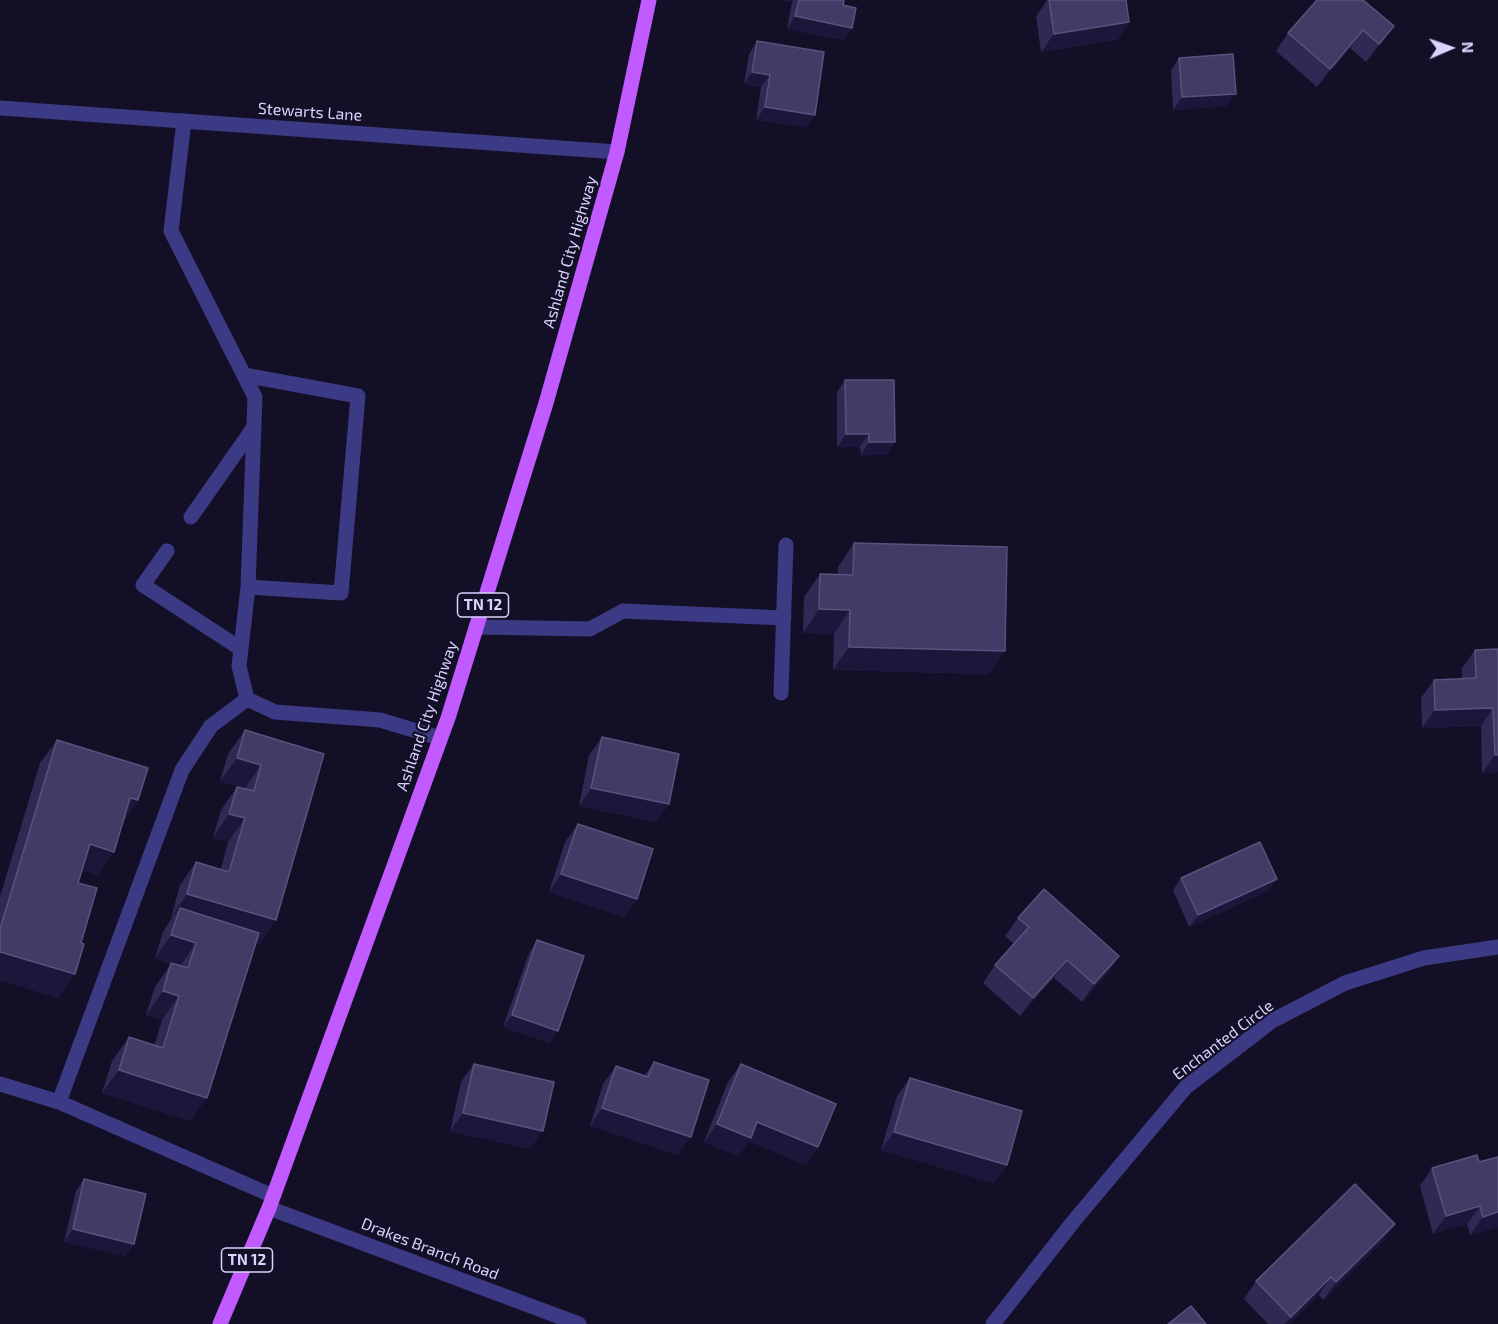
<!DOCTYPE html>
<style>
body{margin:0}
#map{position:relative;width:1498px;height:1324px;overflow:hidden;background:#130f26;font-family:"Exo 2",sans-serif}
canvas{display:block}
.north{position:absolute;left:1420px;top:18px;width:60px;height:60px;-webkit-text-stroke:4px #130f26;paint-order:stroke;rotate:88deg;font-size:16px;font-weight:700;line-height:24px;text-align:center;color:#d9d4ff}
.north::after{content:'';display:block;margin:auto;width:21px;height:27px;background:#d9d4ff;clip-path:polygon(50% 0,100% 100%,50% 72%,0 100%)}
</style>
<div id="map">
<canvas width="1498" height="1324"></canvas>
<div class="north">N</div>
</div>
<script>
const c = document.querySelector('canvas').getContext('2d');
c.lineJoin = 'round';
function strokePath(path, color, width, dash) { c.strokeStyle = color; c.lineWidth = width; c.lineCap = dash ? 'butt' : 'round'; c.setLineDash(dash || []); c.stroke(path); }
function paint(path, color) { c.fillStyle = color; c.fill(path, 'evenodd'); }
function drawText(font, color, halo, rows, align = 'center') {
  c.font = font + ' "Exo 2",sans-serif'; c.lineWidth = 4.5; c.setLineDash([]); c.textBaseline = 'middle'; c.strokeStyle = halo; c.fillStyle = color; for (const [text, x, y, turn = 0] of rows) {
    c.save(); c.translate(x, y); c.rotate((+turn || 0) * Math.PI / 180); c.textAlign = isNaN(turn) ? turn : align; if (halo) c.strokeText(text, 0, 0); c.fillText(text, 0, 0); c.restore();
  }
}
strokePath(new Path2D(`
 M 184,121 L 171,231 L 255,397 L 248,587 L 239,666 L 247,699 L 275,712 L 380,720 L 440,738
 M 244,375 L 358,396 L 341,593 L 248,587
 M 191,517 L 254,427
 M 167,551 L 143,585 L 241,649
 M 476,627 L 590,629 L 623,611 L 784,618
 M 781,693 L 786,545
 M 247,699 L 211,726 L 182,770 L 59,1102 L 273,1196
 M 0,1084 L 59,1102`), '#3d3a85', 15);
strokePath(new Path2D(`
 M 0,108 L 617,152
 M 993,1324 L 1073,1222 L 1186,1087 L 1272,1021 L 1345,983 L 1424,958 L 1498,947`), '#3d3a85', 15);
strokePath(new Path2D(`
 M 269,1208 L 579,1324`), '#3d3a85', 15);
strokePath(new Path2D(`
 M 220,1324 L 269,1208 L 448,718 L 546,403 L 617,152 L 649,0`), '#c25bff', 15);
paint(new Path2D(`
 M 780,0 L 844,0 L 843,5 L 852,28 L 844,40 L 787,29 L 792,2 Z
 M 1047,0 L 1126,0 L 1129,22 L 1117,40 L 1041,52 L 1036,17 Z
 M 1363,0 L 1381,44 L 1366,62 L 1350,48 L 1317,87 L 1276,51 L 1288,33 Z
 M 757,41 L 806,127 L 756,120 L 761,87 L 744,84 L 749,54 Z
 M 1179,58 L 1227,106 L 1173,110 L 1171,70 Z
 M 845,380 L 895,442 L 886,455 L 861,455 L 860,447 L 837,447 L 837,392 Z
 M 854,543 L 1005,651 L 988,674 L 833,670 L 834,634 L 803,633 L 804,597 L 820,574 L 838,574 L 838,567 Z
 M 1498,649 L 1498,772 L 1482,773 L 1481,726 L 1422,728 L 1421,698 L 1434,680 L 1462,679 L 1462,668 L 1475,650 Z
 M 245,730 L 324,754 L 260,944 L 256,942 L 191,1121 L 102,1093 L 112,1061 L 129,1037 L 154,1046 L 162,1020 L 146,1015 L 155,987 L 171,964 L 155,958 L 163,932 L 172,918 L 171,918 L 180,885 L 196,862 L 221,869 L 228,842 L 213,838 L 221,810 L 237,787 L 245,788 L 220,781 L 228,754 Z
 M 602,737 L 669,804 L 656,822 L 579,806 L 589,755 Z
 M 57,740 L 138,800 L 123,822 L 114,852 L 98,875 L 82,870 L 78,883 L 81,943 L 75,974 L 58,998 L 0,980 L 0,897 L 40,763 Z
 M 578,824 L 637,899 L 624,917 L 549,892 L 565,842 Z
 M 1181,878 L 1277,879 L 1268,891 L 1189,927 L 1173,890 Z
 M 1018,918 L 1119,956 L 1107,974 L 1082,1002 L 1054,978 L 1020,1016 L 983,983 L 995,965 L 1014,944 L 1005,936 Z
 M 537,940 L 550,1043 L 503,1027 L 529,953 Z
 M 654,1062 L 678,1155 L 590,1126 L 603,1084 L 616,1066 L 644,1076 Z
 M 474,1064 L 530,1149 L 450,1131 L 461,1082 Z
 M 741,1064 L 818,1147 L 806,1165 L 749,1141 L 738,1156 L 704,1142 L 728,1082 Z
 M 910,1078 L 1007,1165 L 994,1183 L 881,1150 L 897,1096 Z
 M 1498,1157 L 1498,1227 L 1470,1235 L 1467,1224 L 1433,1234 L 1420,1186 L 1432,1168 L 1479,1162 Z
 M 84,1179 L 134,1244 L 125,1256 L 64,1242 L 76,1191 Z
 M 1382,1242 L 1323,1300 L 1319,1295 L 1289,1324 L 1268,1324 L 1244,1299 L 1256,1281 Z`), '#312854');
paint(new Path2D(`
 M 780,0 L 794,0 L 792,2 Z
 M 795,16 L 852,28 L 844,40 L 787,29 Z
 M 1129,22 L 1117,40 L 1041,52 L 1054,34 Z
 M 1394,26 L 1381,44 L 1366,62 L 1379,44 Z
 M 1363,30 L 1350,48 L 1317,87 L 1330,69 Z
 M 752,72 L 770,75 L 761,87 L 744,84 Z
 M 1236,94 L 1227,106 L 1173,110 L 1182,97 Z
 M 765,107 L 815,115 L 806,127 L 756,120 Z
 M 846,434 L 869,434 L 860,447 L 837,447 Z
 M 869,442 L 895,442 L 886,455 L 861,455 Z
 M 819,609 L 850,610 L 834,634 L 803,633 Z
 M 849,647 L 1005,651 L 988,674 L 833,670 Z
 M 1493,708 L 1481,726 L 1422,728 L 1435,710 Z
 M 1495,755 L 1498,755 L 1498,772 L 1482,773 Z
 M 237,758 L 261,765 L 245,788 L 220,781 Z
 M 591,788 L 669,804 L 656,822 L 579,806 Z
 M 130,798 L 138,800 L 122,824 Z
 M 229,814 L 245,818 L 228,842 L 213,838 Z
 M 90,844 L 114,852 L 98,875 L 73,867 Z
 M 561,874 L 637,899 L 624,917 L 549,892 Z
 M 1277,879 L 1268,891 L 1189,927 L 1198,915 Z
 M 187,894 L 276,920 L 260,944 L 176,919 L 180,908 L 172,918 L 171,918 Z
 M 171,935 L 196,943 L 180,966 L 155,958 Z
 M 0,952 L 75,974 L 58,998 L 0,980 Z
 M 1119,956 L 1107,974 L 1082,1002 L 1094,984 Z
 M 1067,960 L 1054,978 L 1020,1016 L 1033,998 Z
 M 163,991 L 179,996 L 162,1020 L 146,1015 Z
 M 512,1015 L 558,1031 L 550,1043 L 503,1027 Z
 M 119,1070 L 207,1098 L 191,1121 L 102,1093 Z
 M 602,1108 L 691,1137 L 678,1155 L 590,1126 Z
 M 463,1113 L 543,1131 L 530,1149 L 450,1131 Z
 M 757,1122 L 818,1147 L 806,1165 L 749,1141 L 738,1156 L 704,1142 L 717,1124 Z
 M 894,1132 L 1007,1165 L 994,1183 L 881,1150 Z
 M 1480,1206 L 1467,1224 L 1433,1234 L 1446,1216 Z
 M 1498,1212 L 1498,1227 L 1470,1235 L 1483,1217 Z
 M 1395,1224 L 1382,1242 L 1323,1300 L 1336,1282 Z
 M 73,1229 L 134,1244 L 125,1256 L 64,1242 Z
 M 1331,1277 L 1319,1295 L 1289,1324 L 1285,1324 L 1291,1317 Z`), '#1d163a');
const building = new Path2D(`
 M 799,0 L 844,0 L 843,5 L 856,8 L 852,28 L 795,16 Z
 M 1049,0 L 1126,0 L 1129,22 L 1054,34 Z
 M 1317,0 L 1363,0 L 1394,26 L 1379,44 L 1363,30 L 1330,69 L 1288,33 Z
 M 757,41 L 824,52 L 815,115 L 765,107 L 770,75 L 752,72 Z
 M 1233,54 L 1236,94 L 1182,97 L 1179,58 Z
 M 845,380 L 894,380 L 895,442 L 869,442 L 869,434 L 846,434 Z
 M 854,543 L 1007,547 L 1005,651 L 849,647 L 850,610 L 819,609 L 820,574 L 853,575 Z
 M 1498,649 L 1498,755 L 1495,755 L 1493,708 L 1435,710 L 1434,680 L 1476,678 L 1475,650 Z
 M 245,730 L 324,754 L 276,920 L 187,894 L 196,862 L 229,872 L 245,818 L 229,814 L 237,787 L 254,791 L 261,765 L 237,758 Z
 M 602,737 L 679,754 L 669,804 L 591,788 Z
 M 57,740 L 148,768 L 138,800 L 130,798 L 114,852 L 90,844 L 78,883 L 97,888 L 81,943 L 84,944 L 75,974 L 0,952 L 0,929 Z
 M 578,824 L 653,849 L 637,899 L 561,874 Z
 M 1260,842 L 1277,879 L 1198,915 L 1181,878 Z
 M 1044,889 L 1119,956 L 1094,984 L 1067,960 L 1033,998 L 995,965 L 1029,927 L 1018,918 Z
 M 180,908 L 259,933 L 207,1098 L 119,1070 L 129,1037 L 163,1048 L 179,996 L 163,991 L 171,963 L 188,968 L 196,943 L 171,935 Z
 M 537,940 L 584,956 L 558,1031 L 512,1015 Z
 M 654,1062 L 709,1080 L 691,1137 L 602,1108 L 616,1066 L 648,1077 Z
 M 474,1064 L 554,1082 L 543,1131 L 463,1113 Z
 M 741,1064 L 836,1104 L 818,1147 L 757,1122 L 751,1138 L 717,1124 Z
 M 910,1078 L 1022,1111 L 1007,1165 L 894,1132 Z
 M 1477,1155 L 1479,1162 L 1498,1157 L 1498,1212 L 1483,1217 L 1480,1206 L 1446,1216 L 1432,1168 Z
 M 84,1179 L 146,1194 L 134,1244 L 73,1229 Z
 M 1355,1184 L 1395,1224 L 1336,1282 L 1331,1277 L 1291,1317 L 1256,1281 Z
 M 1191,1306 L 1206,1324 L 1168,1324 Z`);
paint(building, '#433a66');
strokePath(building, '#5a527e', 1.5);
for (const [x, y, w] of [
 [483,605,51],
 [247,1260,51]
]) { const box = new Path2D(); box.roundRect(x - w / 2, y - 12, w, 24, 4.5); c.fillStyle = '#130f26'; c.fill(box); strokePath(box, '#d9d4ff', 1.5); }
drawText('bold 15px', '#d9d4ff', null, [
 ["TN 12",483,605],
 ["TN 12",247,1260]
]);
drawText('16px', '#d9d4ff', '#130f26', [
 ["Stewarts Lane",310,112,4],
 ["Ashland City Highway",570,252,-74],
 ["Ashland City Highway",427,716,-71],
 ["Enchanted Circle",1223,1040,-37],
 ["Drakes Branch Road",430,1249,21]
]);
</script>
